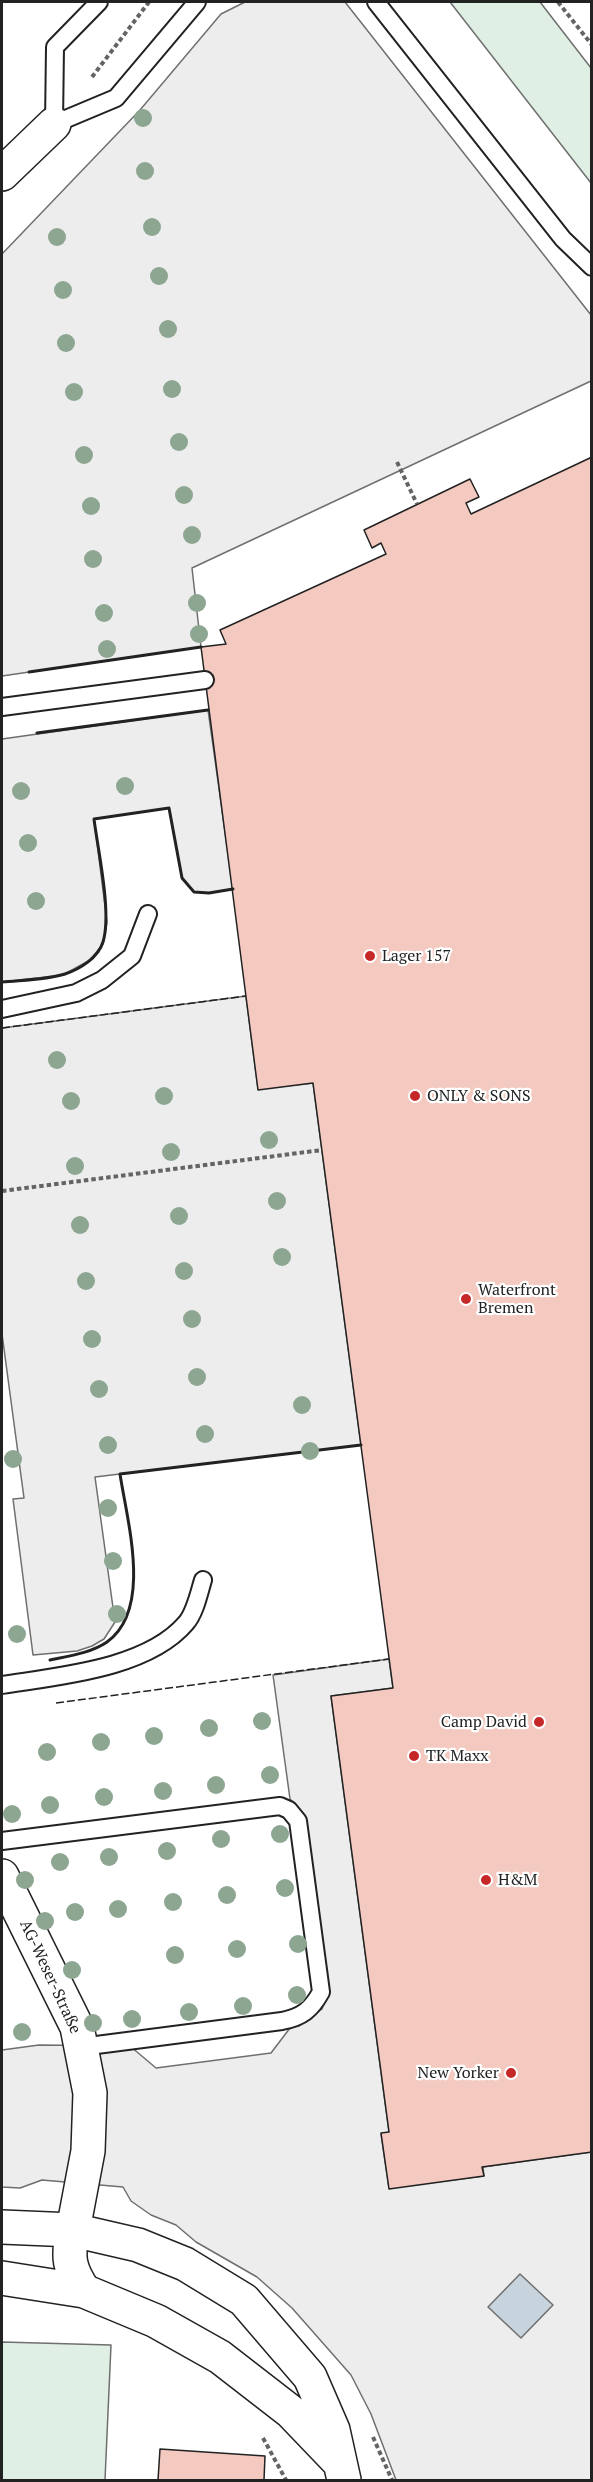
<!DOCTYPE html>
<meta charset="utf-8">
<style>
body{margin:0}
#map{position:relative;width:593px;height:2482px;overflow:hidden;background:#fff;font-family:"PT Serif",serif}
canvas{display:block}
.frame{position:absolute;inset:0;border:3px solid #222;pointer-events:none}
</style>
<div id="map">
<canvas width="593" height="2482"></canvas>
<div class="frame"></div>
</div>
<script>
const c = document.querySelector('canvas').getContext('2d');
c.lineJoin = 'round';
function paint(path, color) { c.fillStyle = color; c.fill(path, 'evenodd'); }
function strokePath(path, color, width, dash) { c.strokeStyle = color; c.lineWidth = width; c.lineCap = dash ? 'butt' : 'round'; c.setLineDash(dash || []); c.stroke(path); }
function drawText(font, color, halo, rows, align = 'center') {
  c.font = font + ' "PT Serif",serif'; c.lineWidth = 4.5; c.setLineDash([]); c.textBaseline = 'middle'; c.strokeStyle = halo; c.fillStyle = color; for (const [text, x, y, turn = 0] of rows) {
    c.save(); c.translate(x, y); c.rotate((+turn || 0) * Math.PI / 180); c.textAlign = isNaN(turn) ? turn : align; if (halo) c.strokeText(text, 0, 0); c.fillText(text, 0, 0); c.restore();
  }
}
const green = new Path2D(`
 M 450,2 L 540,2 L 591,68 L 591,183 Z
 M 2,2342 L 111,2345 L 105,2480 L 2,2480 Z`);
paint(green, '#e0efe3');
strokePath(green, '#6f6f6f', 1.5);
const parking = new Path2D(`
 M 245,2 L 345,2 L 591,315 L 591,381 L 192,568 L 201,647 L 2,676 L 2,254 L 140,110 L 221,14 Z
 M 208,710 L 233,889 L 209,893 L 194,892 L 182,878 L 169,808 L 94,819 L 107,922 L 103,944 L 90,960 L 63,975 L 2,982 L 2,739 Z
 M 246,996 L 258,1089 L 313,1083 L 361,1445 L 95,1477 L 115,1622 L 104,1639 L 92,1646 L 77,1651 L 33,1655 L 13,1499 L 24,1498 L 2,1334 L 2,1028 Z
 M 389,1659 L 393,1688 L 331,1696 L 389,2132 L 381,2134 L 389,2188 L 484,2176 L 483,2167 L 591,2152 L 591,2480 L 396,2480 L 371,2414 L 351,2375 L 292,2308 L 257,2277 L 196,2242 L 176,2225 L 151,2215 L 131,2201 L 123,2187 L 42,2180 L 20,2188 L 2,2187 L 2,2050 L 39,2045 L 130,2046 L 156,2068 L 271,2053 L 290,2028 L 299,2026 L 322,2009 L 328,1993 L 308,1831 L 305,1816 L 290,1799 L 273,1675 Z`);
paint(parking, '#ededed');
strokePath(parking, '#6f6f6f', 1.5);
const water = new Path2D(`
 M 520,2274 L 553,2305 L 521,2338 L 488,2307 Z`);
paint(water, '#c7d3dd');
strokePath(water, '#6f6f6f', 1.5);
const building = new Path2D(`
 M 592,457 L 592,2152 L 482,2167 L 484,2176 L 389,2189 L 381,2133 L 389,2132 L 331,1696 L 393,1688 L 313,1083 L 258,1090 L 201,647 L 226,644 L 220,630 L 386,554 L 381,543 L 372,548 L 364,530 L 470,479 L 479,497 L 466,503 L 471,514 Z
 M 160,2449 L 265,2456 L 264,2480 L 158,2480 Z`);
paint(building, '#f3c9c0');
strokePath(building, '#222', 1.5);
const lane = new Path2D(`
 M 99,2 L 55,47 L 54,124 L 116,98 L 197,2
 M 376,2 L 563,239 L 592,267
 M 2,707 L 205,680
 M 2,1009 L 76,993 L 102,980 L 132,956 L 148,914
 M 2,1685 C 58,1676 147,1669 186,1623 C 195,1613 199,1593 203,1580
 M 2,1841 L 280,1806 L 289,1810 L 298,1821 L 321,1992 C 311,2010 302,2017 282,2021 L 81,2047`);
const street = new Path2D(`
 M 2,174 L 54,124
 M 2,1876 L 77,2027 L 90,2093 L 88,2151 L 73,2230`);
const secondary = new Path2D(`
 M 2,2227 L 73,2230 L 138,2245 L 185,2264 L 244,2300 L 310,2377 L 333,2430 L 344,2480
 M 73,2230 C 67,2257 69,2269 84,2291
 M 2,2278 L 84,2291 L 156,2321 L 220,2357 L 291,2412 L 337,2460`);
strokePath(lane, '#222', 20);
strokePath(street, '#222', 36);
strokePath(secondary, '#222', 36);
strokePath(new Path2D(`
 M 558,2 L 592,45
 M 92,77 L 149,2
 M 397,462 L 417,504
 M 2,1191 L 322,1150
 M 373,2437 L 392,2480
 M 263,2438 L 286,2480`), '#646464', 4, [4.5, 3]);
strokePath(lane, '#fff', 16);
strokePath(street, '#fff', 33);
strokePath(secondary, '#fff', 33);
strokePath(new Path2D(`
 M 2,1028 L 246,996
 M 56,1703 L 389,1659`), '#222', 1.5, [8, 3]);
strokePath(new Path2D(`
 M 29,672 L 201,647
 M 37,733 L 208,710
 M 2,982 C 22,980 46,980 65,974 C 80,969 98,958 103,942 C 112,913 98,851 94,819 L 169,808 L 182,878 L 194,892 L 209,893 L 233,889
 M 50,1660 C 69,1656 91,1653 107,1642 C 153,1609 127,1521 120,1474 L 361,1445`), '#222', 3);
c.fillStyle = '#8da692';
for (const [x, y] of [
 [143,118],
 [145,171],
 [152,227],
 [57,237],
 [159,276],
 [63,290],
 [168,329],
 [66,343],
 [172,389],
 [74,392],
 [179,442],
 [84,455],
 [184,495],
 [91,506],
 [192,535],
 [93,559],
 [197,603],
 [104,613],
 [199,634],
 [107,649],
 [125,786],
 [21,791],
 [28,843],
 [36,901],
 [57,1060],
 [164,1096],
 [71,1101],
 [269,1140],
 [171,1152],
 [75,1166],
 [277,1201],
 [179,1216],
 [80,1225],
 [282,1257],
 [184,1271],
 [86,1281],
 [192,1319],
 [92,1339],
 [197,1377],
 [99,1389],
 [302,1405],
 [205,1434],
 [108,1445],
 [310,1451],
 [13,1459],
 [108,1508],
 [113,1561],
 [117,1614],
 [17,1634],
 [262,1721],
 [209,1728],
 [154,1736],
 [101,1742],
 [47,1752],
 [270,1775],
 [216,1785],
 [163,1791],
 [104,1797],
 [50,1805],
 [12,1814],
 [280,1834],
 [221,1839],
 [167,1851],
 [109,1857],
 [60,1862],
 [25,1880],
 [285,1888],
 [227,1895],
 [173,1902],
 [118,1909],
 [75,1912],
 [45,1921],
 [298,1944],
 [237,1949],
 [175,1955],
 [72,1970],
 [297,1995],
 [243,2006],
 [189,2012],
 [132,2019],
 [93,2023],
 [22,2032]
]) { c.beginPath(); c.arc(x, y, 9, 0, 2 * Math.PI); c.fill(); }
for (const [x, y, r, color] of [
 [370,956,6,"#c62828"],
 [415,1096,6,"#c62828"],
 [466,1299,6,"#c62828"],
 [539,1722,6,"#c62828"],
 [414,1756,6,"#c62828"],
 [486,1880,6,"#c62828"],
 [511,2073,6,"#c62828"]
]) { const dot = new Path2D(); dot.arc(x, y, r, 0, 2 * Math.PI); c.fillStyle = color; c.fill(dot); strokePath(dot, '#fff', 2); }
drawText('16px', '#222', '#fff', [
 ["Lager 157",382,956],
 ["ONLY & SONS",427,1096],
 ["Waterfront",478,1290],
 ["Bremen",478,1308],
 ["Camp David",527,1722,"right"],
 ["TK Maxx",426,1756],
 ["H&M",498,1880],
 ["New Yorker",499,2073,"right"]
], 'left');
drawText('16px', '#222', '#fff', [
 ["AG-Weser-Straße",50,1977,65]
]);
</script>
